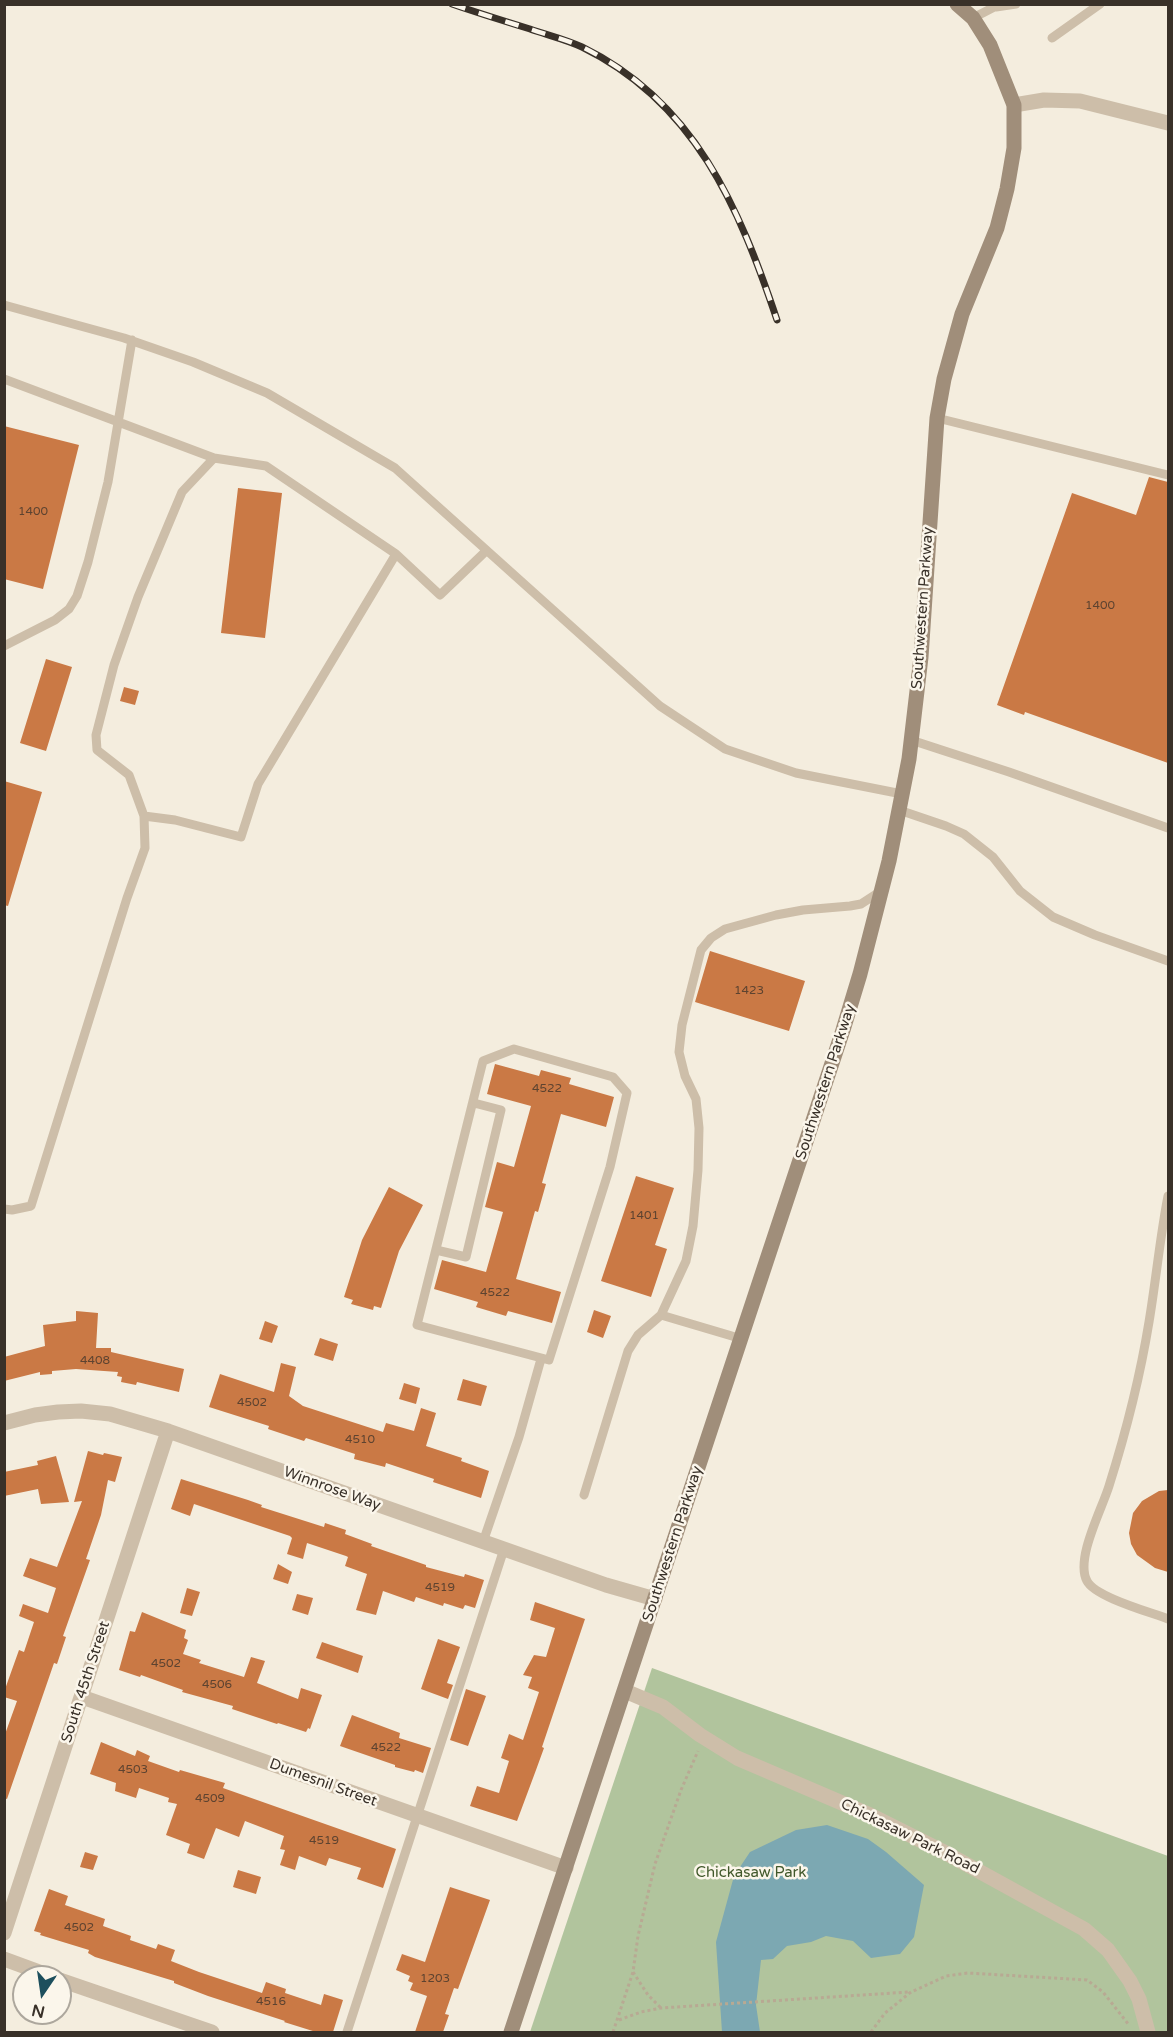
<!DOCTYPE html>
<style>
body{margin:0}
#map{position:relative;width:1173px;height:2037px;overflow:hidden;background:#f4edde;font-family:"Varela Round",sans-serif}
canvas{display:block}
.frame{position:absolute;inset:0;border:6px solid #393129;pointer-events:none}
.north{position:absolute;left:12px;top:1965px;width:60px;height:60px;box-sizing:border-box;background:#fbf6eb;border:2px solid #ada79d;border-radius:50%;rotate:193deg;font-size:16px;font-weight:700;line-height:24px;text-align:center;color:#393129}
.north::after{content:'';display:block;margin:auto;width:21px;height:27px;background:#1d4f5d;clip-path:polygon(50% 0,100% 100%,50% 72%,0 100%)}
</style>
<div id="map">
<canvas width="1173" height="2037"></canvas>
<div class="frame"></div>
<div class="north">N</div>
</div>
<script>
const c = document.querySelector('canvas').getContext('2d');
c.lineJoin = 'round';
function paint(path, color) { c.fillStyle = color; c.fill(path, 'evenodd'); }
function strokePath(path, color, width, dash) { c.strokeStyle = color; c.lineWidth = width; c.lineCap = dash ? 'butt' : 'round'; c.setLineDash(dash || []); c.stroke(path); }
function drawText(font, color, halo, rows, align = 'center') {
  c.font = font + ' "Varela Round",sans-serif'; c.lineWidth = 5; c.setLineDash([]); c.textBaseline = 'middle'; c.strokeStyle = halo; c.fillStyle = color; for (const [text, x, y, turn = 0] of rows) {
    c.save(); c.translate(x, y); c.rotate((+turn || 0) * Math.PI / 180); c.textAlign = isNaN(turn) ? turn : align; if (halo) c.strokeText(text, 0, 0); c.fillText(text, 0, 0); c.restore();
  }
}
paint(new Path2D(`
 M 652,1668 L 1168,1856 L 1168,2032 L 530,2032 Z`), '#b1c49d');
paint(new Path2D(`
 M 827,1825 L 868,1839 L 886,1852 L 924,1885 L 914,1937 L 900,1954 L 871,1958 L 853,1941 L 826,1936 L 811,1942 L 787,1946 L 773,1959 L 761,1960 L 756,2005 L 760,2032 L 722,2032 L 716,1942 L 734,1876 L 750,1852 L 796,1830 Z`), '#7ca8b2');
paint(new Path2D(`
 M 4,426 L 79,445 L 43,589 L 4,579 Z
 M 1149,477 L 1168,482 L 1168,763 L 1025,712 L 1024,715 L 997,705 L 1072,493 L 1136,515 Z
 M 238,488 L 282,493 L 265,638 L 221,633 Z
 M 46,659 L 72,667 L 46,751 L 20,743 Z
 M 124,687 L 139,691 L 135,705 L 120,701 Z
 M 4,781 L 42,792 L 8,906 L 4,905 Z
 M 710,951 L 805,981 L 789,1031 L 695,1002 Z
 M 495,1064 L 539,1076 L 541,1070 L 571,1078 L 569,1084 L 614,1097 L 606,1127 L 561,1114 L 542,1183 L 546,1184 L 538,1212 L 535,1211 L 516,1279 L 561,1292 L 552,1323 L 508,1311 L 506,1316 L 476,1307 L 478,1302 L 434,1289 L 442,1260 L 486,1272 L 503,1212 L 485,1207 L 497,1162 L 514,1167 L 531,1106 L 487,1094 Z
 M 636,1176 L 674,1188 L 655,1245 L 667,1249 L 651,1297 L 601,1281 Z
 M 389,1187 L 423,1205 L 399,1251 L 381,1308 L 374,1306 L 373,1310 L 351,1304 L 353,1300 L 344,1297 L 362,1240 Z
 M 594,1310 L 611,1316 L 603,1338 L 587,1332 Z
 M 76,1311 L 98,1313 L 96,1348 L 111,1348 L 111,1352 L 184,1369 L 179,1392 L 137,1382 L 136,1385 L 121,1382 L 122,1377 L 117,1376 L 118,1372 L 76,1369 L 52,1371 L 52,1374 L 40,1375 L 40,1372 L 4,1381 L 4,1357 L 45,1346 L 43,1325 L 76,1321 Z
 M 265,1321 L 278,1326 L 272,1343 L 259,1339 Z
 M 320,1338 L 338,1344 L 333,1361 L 314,1355 Z
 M 281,1363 L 296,1367 L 289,1396 L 303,1406 L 383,1432 L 386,1423 L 414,1431 L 421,1408 L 436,1413 L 426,1446 L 462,1458 L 461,1461 L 489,1471 L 481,1498 L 433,1482 L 434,1479 L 386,1463 L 385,1467 L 354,1459 L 355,1454 L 306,1438 L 304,1441 L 268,1429 L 269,1426 L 209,1407 L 220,1374 L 274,1392 Z
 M 463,1379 L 487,1386 L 481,1406 L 457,1400 Z
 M 404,1383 L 420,1388 L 416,1404 L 399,1399 Z
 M 88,1451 L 103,1455 L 104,1453 L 122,1457 L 115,1482 L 108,1480 L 101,1515 L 86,1559 L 90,1560 L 63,1636 L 66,1637 L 57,1664 L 54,1663 L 7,1799 L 4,1798 L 4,1737 L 17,1701 L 4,1697 L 4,1692 L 19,1650 L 24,1652 L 34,1622 L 19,1616 L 23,1604 L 48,1613 L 56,1588 L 23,1576 L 30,1558 L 57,1567 L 82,1501 L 74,1502 Z
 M 56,1456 L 69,1502 L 41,1504 L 38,1489 L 4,1496 L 4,1472 L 38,1465 L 37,1461 Z
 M 181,1479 L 248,1500 L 262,1505 L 261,1507 L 324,1527 L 325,1523 L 346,1530 L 345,1534 L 372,1544 L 371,1546 L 426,1565 L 426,1567 L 464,1577 L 465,1574 L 484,1580 L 475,1608 L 465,1605 L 463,1609 L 444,1603 L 443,1606 L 416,1597 L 414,1602 L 383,1591 L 376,1615 L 356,1610 L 367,1574 L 345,1566 L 348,1557 L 346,1556 L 307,1543 L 303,1559 L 287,1554 L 292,1538 L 290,1536 L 194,1504 L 190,1516 L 171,1509 Z
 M 1168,1490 L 1168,1572 L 1155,1568 L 1137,1555 L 1131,1544 L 1129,1533 L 1133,1513 L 1142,1501 L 1159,1491 Z
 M 278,1564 L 292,1572 L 288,1584 L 273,1579 Z
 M 187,1588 L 200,1592 L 192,1616 L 180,1613 Z
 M 297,1594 L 313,1598 L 308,1615 L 292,1610 Z
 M 535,1602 L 585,1619 L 542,1747 L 544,1748 L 536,1770 L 517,1821 L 470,1806 L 477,1786 L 499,1793 L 509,1761 L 501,1758 L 509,1734 L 523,1740 L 539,1692 L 528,1688 L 532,1677 L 523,1675 L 534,1655 L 546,1657 L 555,1628 L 530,1620 Z
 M 142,1612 L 186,1630 L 184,1638 L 188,1640 L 183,1654 L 201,1660 L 199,1663 L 244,1677 L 251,1657 L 265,1661 L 257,1683 L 298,1699 L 301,1688 L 322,1695 L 310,1729 L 308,1728 L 306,1732 L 278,1723 L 277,1724 L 232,1709 L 233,1706 L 182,1692 L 183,1690 L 141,1675 L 140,1677 L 119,1670 L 130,1631 L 135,1632 Z
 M 438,1639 L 460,1647 L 447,1683 L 453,1685 L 448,1699 L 421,1689 Z
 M 322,1642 L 363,1656 L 358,1673 L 316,1658 Z
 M 466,1689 L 486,1696 L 468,1746 L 450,1740 Z
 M 352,1715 L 400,1733 L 399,1738 L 431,1748 L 423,1773 L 415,1770 L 414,1772 L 395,1767 L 395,1765 L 340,1746 Z
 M 101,1742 L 135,1756 L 137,1750 L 150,1756 L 148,1761 L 179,1772 L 180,1770 L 225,1783 L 223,1788 L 396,1849 L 383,1888 L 357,1879 L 361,1868 L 329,1858 L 326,1866 L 299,1856 L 295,1870 L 280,1865 L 285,1850 L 280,1849 L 284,1836 L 245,1821 L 239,1837 L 216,1828 L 204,1859 L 187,1853 L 190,1844 L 166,1835 L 177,1804 L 168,1802 L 169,1798 L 139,1788 L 136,1798 L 115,1791 L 116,1783 L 90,1774 Z
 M 85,1852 L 98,1856 L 93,1870 L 80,1867 Z
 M 238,1870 L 261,1877 L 256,1894 L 233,1887 Z
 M 450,1887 L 490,1900 L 458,1989 L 454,1988 L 445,2014 L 449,2015 L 443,2032 L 415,2032 L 427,1996 L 410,1990 L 413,1983 L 408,1981 L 410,1976 L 396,1970 L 402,1954 L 425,1962 Z
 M 49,1889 L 68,1896 L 65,1905 L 105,1919 L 103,1926 L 131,1936 L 130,1940 L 156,1949 L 158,1944 L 175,1950 L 171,1961 L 199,1972 L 262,1993 L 266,1982 L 286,1989 L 285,1993 L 321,2005 L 324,1994 L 343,2000 L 333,2032 L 316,2032 L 284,2022 L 285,2021 L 208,1996 L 174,1983 L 174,1981 L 95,1957 L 88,1953 L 89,1950 L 40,1935 L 41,1933 L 34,1931 Z`), '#ca7945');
strokePath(new Path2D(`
 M 633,1972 L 648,1995 L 661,2008
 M 619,2020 L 641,2012 L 661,2008 L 909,1992
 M 613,2032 L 633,1972 L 638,1936 L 655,1864 L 681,1790 L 698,1751
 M 871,2032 L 885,2013 L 911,1992 L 946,1976 L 968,1973 L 1087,1980 L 1103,1992 L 1129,2025`), '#b8a993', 3, [3, 3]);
strokePath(new Path2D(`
 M 997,4 L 996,7 L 1016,4
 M 973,18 L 1000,4
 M 1052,38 L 1100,4
 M 4,305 L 124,338 L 193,362 L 267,393 L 395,468 L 660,706 L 725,749 L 796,773 L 902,794
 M 4,379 L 214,458
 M 937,418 L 1168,475
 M 4,646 L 55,620 L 69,609 L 77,596 L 88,562 L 108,482 L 132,340
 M 911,740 L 1009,772 L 1168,828
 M 899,810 L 946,826 L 964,834 L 993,857 L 1020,891 L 1053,917 L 1095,935 L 1168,961
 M 144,816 L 175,820 L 241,837 L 258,784 L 396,554 L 440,595 L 486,551
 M 514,1049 L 613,1077 L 627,1093 L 610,1167 L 549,1360 L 417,1325 L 483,1061 Z
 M 1168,1196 C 1160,1237 1156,1280 1149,1322 C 1140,1377 1126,1432 1109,1486 C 1102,1509 1075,1559 1087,1581 C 1095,1597 1150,1612 1168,1619
 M 4,1209 L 12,1210 L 31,1206 L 127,898 L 145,848 L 144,816 L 129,775 L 97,750 L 96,735 L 114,665 L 138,597 L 182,492 L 214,458 L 266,466 L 396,554
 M 436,1250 L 466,1257 L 501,1110 L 474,1103
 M 661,1315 L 742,1339
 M 584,1495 L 628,1351 L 638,1335 L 661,1315 L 686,1261 L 693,1226 L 698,1170 L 699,1128 L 696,1099 L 685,1076 L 679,1052 L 682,1025 L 701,950 L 711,938 L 725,929 L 776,915 L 803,910 L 850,906 L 861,904 L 881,891
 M 483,1542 L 519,1437 L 541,1359
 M 347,2032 L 504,1549`), '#cdbea9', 9);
strokePath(new Path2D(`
 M 1014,105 L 1044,100 L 1080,101 L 1168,123
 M 4,1423 L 35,1415 L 58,1412 L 81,1411 L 110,1414 L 168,1431 L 504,1549 L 606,1585 L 655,1599
 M 625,1691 L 663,1707 L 700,1735 L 737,1758 L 870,1815 L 944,1852 L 1084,1929 L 1108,1950 L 1130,1981 L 1139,1999 L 1148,2032
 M 82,1697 L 566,1868
 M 4,1933 L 168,1431
 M 4,1959 L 53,1977
 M 60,1980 L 212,2032`), '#cdbea9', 15);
strokePath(new Path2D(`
 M 511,2032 L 843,1030 L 860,974 L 889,861 L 909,759 L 921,657 L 937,418 L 944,379 L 962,314 L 997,228 L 1007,189 L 1014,148 L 1014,105 L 990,45 L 973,18 L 957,4`), '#a08e7a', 15);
const rail = new Path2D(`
 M 452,4 C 478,13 504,21 530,29 C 547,35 565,39 582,47 C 695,102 739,207 777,320`);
strokePath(rail, '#393129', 7);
strokePath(rail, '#fbf6eb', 4.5, [14]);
drawText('12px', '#5d4330', null, [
 ["1400",33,512],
 ["1400",1100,606],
 ["1423",749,991],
 ["4522",547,1089],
 ["1401",644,1216],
 ["4522",495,1293],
 ["4408",95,1361],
 ["4502",252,1403],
 ["4510",360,1440],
 ["4519",440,1588],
 ["4502",166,1664],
 ["4506",217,1685],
 ["4522",386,1748],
 ["4503",133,1770],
 ["4509",210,1799],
 ["4519",324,1841],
 ["4502",79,1928],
 ["1203",435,1979],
 ["4516",271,2002]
]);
drawText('15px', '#393129', '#fbf6eb', [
 ["Southwestern Parkway",923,608,-86],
 ["Southwestern Parkway",826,1082,-72],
 ["Winnrose Way",332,1489,20],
 ["Southwestern Parkway",673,1544,-72],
 ["South 45th Street",86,1682,-72],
 ["Dumesnil Street",323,1783,20],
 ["Chickasaw Park Road",910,1837,26]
]);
drawText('15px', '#42592c', '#fbf6eb', [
 ["Chickasaw Park",751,1873]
]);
</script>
